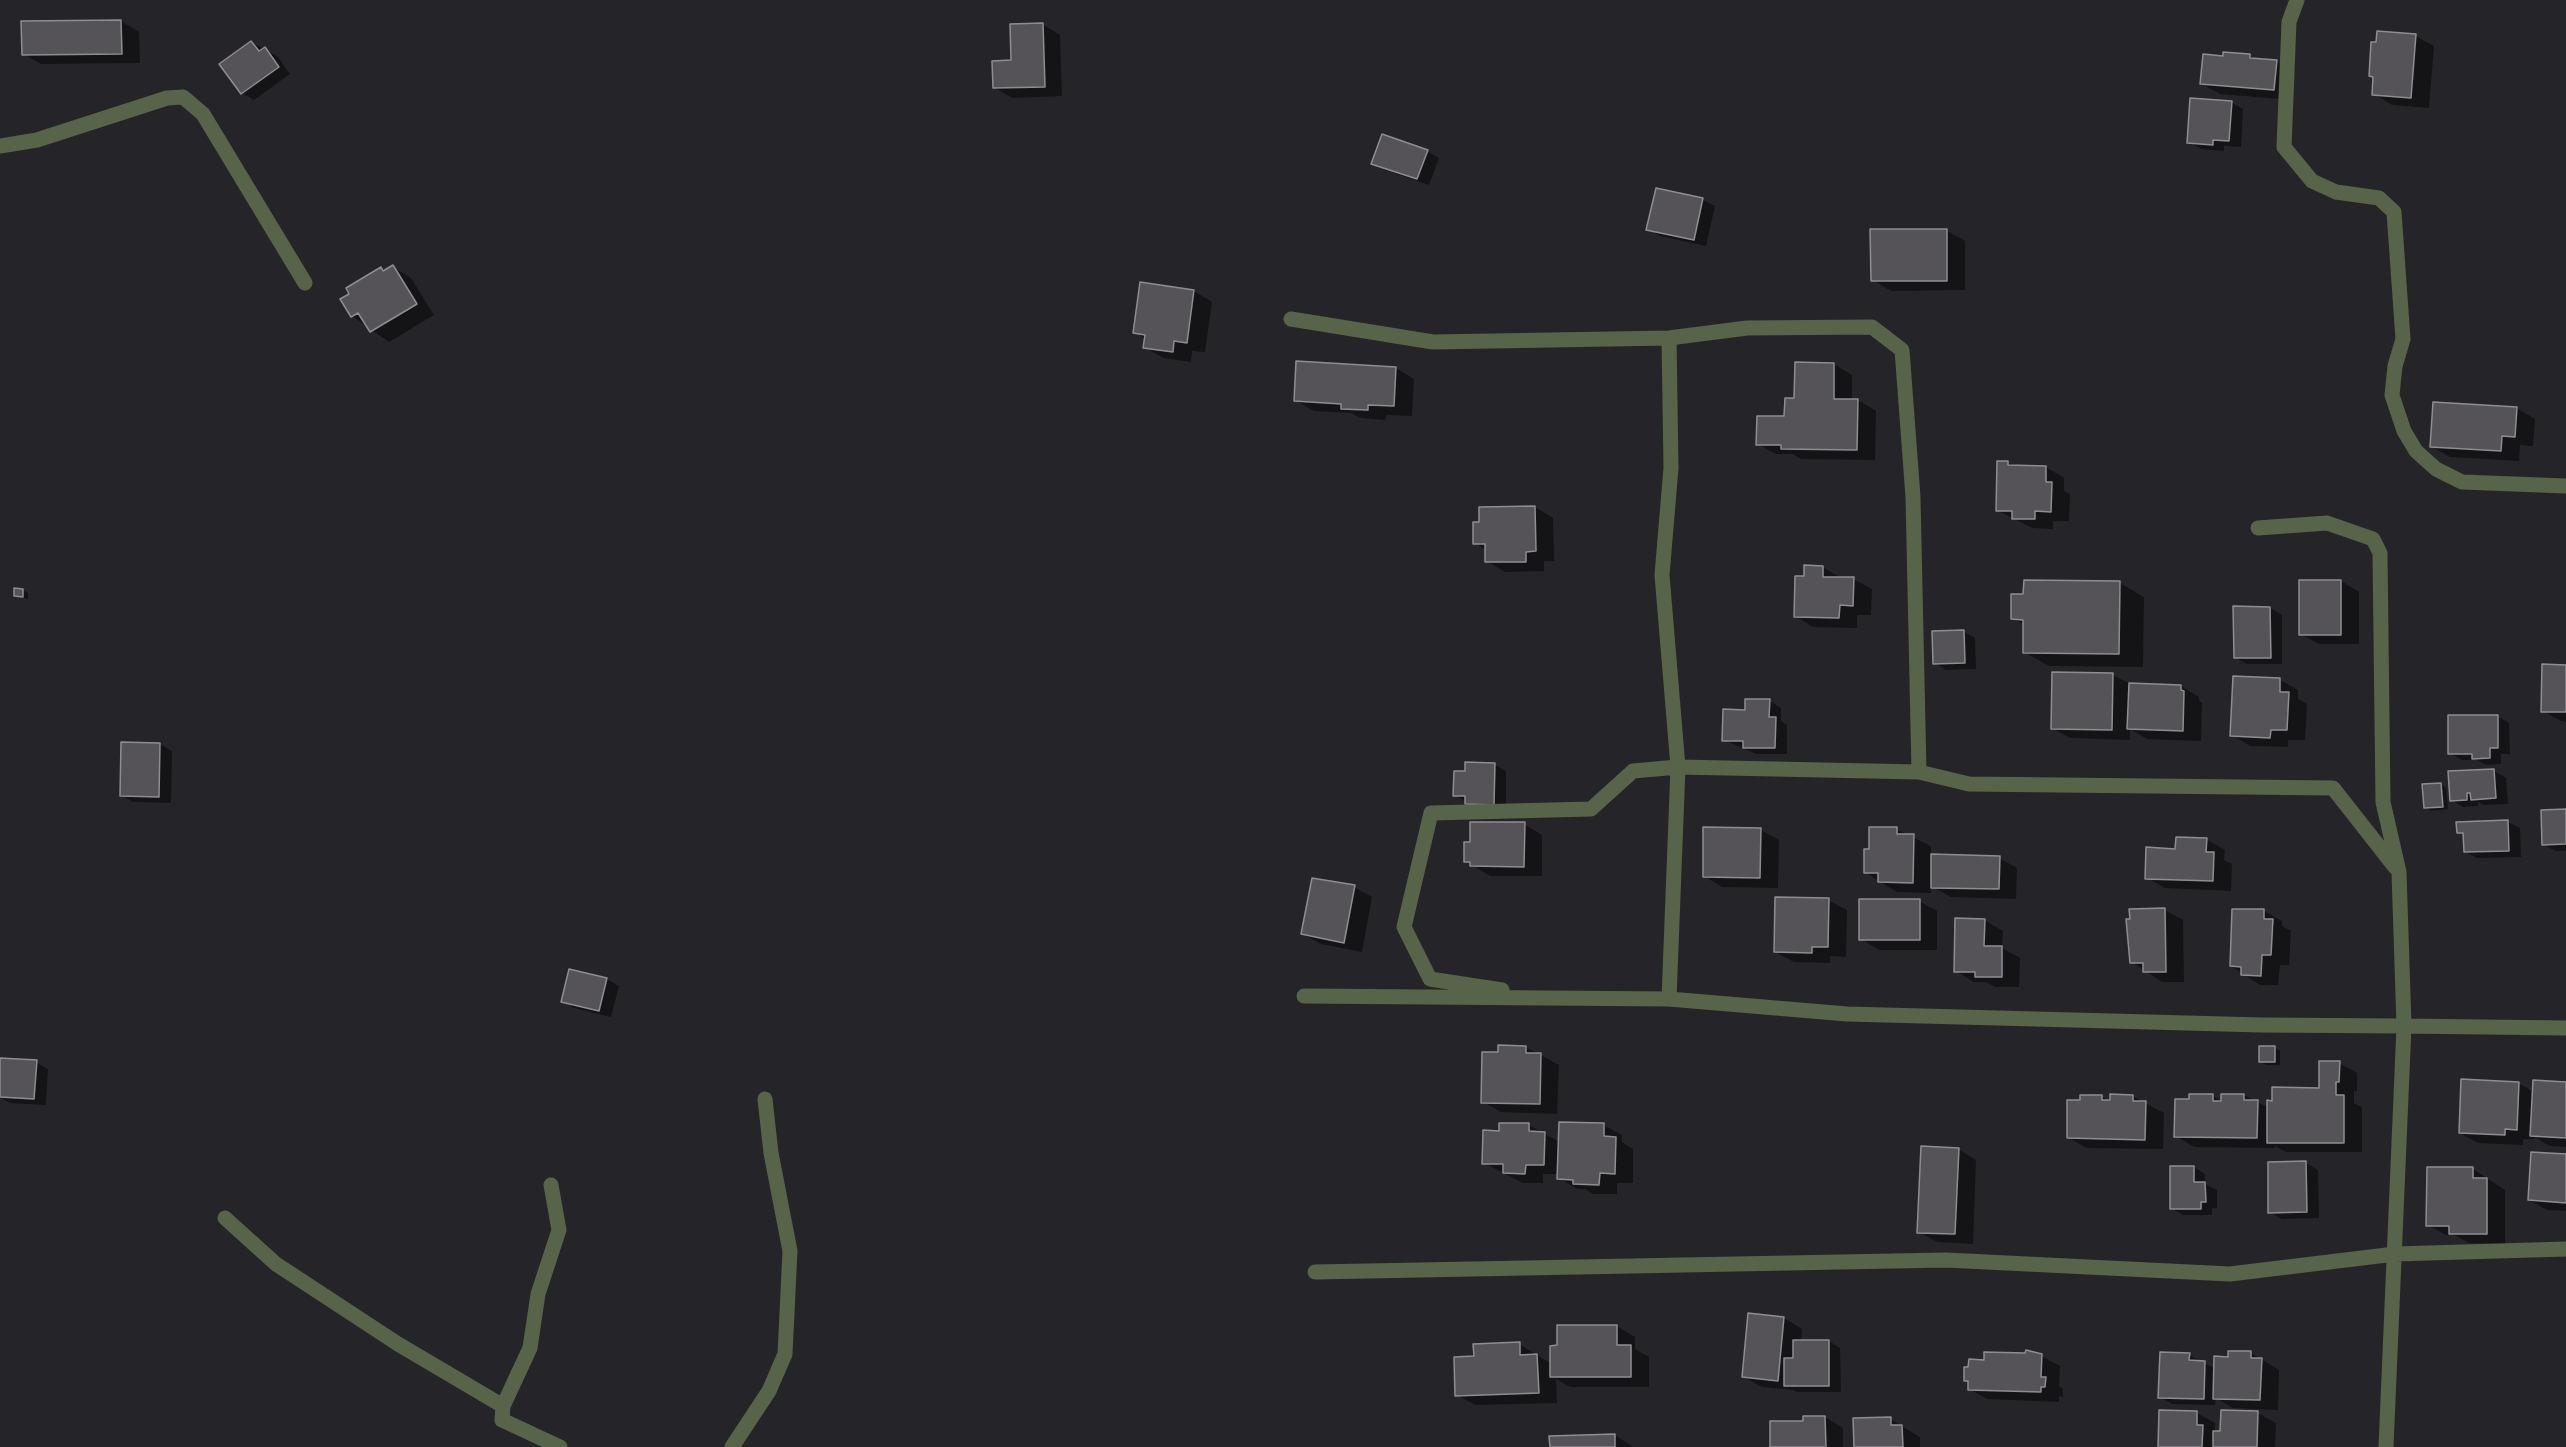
<!DOCTYPE html>
<style>
body{margin:0}
canvas{display:block;background:#252428}
</style>
<canvas width="2566" height="1447"></canvas>
<script>
const c = document.querySelector('canvas').getContext('2d');
c.lineJoin = 'round';
function paint(path, color) { c.fillStyle = color; c.fill(path, 'evenodd'); }
function strokePath(path, color, width, dash) { c.strokeStyle = color; c.lineWidth = width; c.lineCap = dash ? 'butt' : 'round'; c.setLineDash(dash || []); c.stroke(path); }
paint(new Path2D(`
 M 121,21 L 139,32 L 140,63 L 41,64 L 23,54 L 23,22 Z
 M 1042,24 L 1060,35 L 1062,96 L 1012,98 L 994,87 Z
 M 2378,33 L 2416,36 L 2434,46 L 2429,108 L 2392,105 L 2374,94 Z
 M 251,42 L 277,56 L 290,74 L 254,100 L 242,93 Z
 M 2250,56 L 2257,60 L 2276,61 L 2294,72 L 2292,100 L 2220,94 L 2202,84 L 2225,57 Z
 M 2231,102 L 2243,109 L 2241,147 L 2224,146 L 2224,151 L 2201,149 L 2189,142 Z
 M 1427,151 L 1439,158 L 1429,185 L 1385,170 L 1373,163 Z
 M 1657,190 L 1703,200 L 1715,206 L 1706,246 L 1660,236 L 1648,229 Z
 M 1946,230 L 1965,241 L 1965,290 L 1891,291 L 1873,280 Z
 M 393,267 L 411,278 L 434,315 L 389,342 L 352,316 L 342,299 L 381,268 L 386,271 Z
 M 1194,291 L 1212,302 L 1205,352 L 1192,351 L 1191,362 L 1163,358 L 1145,347 L 1146,339 L 1135,332 Z
 M 1796,364 L 1834,364 L 1852,375 L 1852,400 L 1858,400 L 1876,411 L 1875,460 L 1801,459 L 1793,454 L 1776,454 L 1758,444 L 1786,417 L 1796,400 Z
 M 1396,368 L 1414,379 L 1412,416 L 1386,415 L 1385,420 L 1361,418 L 1351,413 L 1314,411 L 1295,400 Z
 M 2517,408 L 2535,419 L 2533,446 L 2520,445 L 2519,461 L 2450,457 L 2431,446 Z
 M 2008,463 L 2014,467 L 2046,467 L 2064,478 L 2064,491 L 2070,494 L 2069,521 L 2053,521 L 2053,529 L 2032,528 L 1997,510 Z
 M 1535,507 L 1553,518 L 1554,561 L 1544,561 L 1544,571 L 1505,572 L 1487,561 L 1486,550 L 1475,543 L 1481,523 Z
 M 1806,567 L 1823,567 L 1841,578 L 1853,579 L 1872,589 L 1871,615 L 1857,615 L 1857,628 L 1813,627 L 1795,616 L 1805,578 Z
 M 2341,581 L 2359,592 L 2359,644 L 2319,644 L 2300,634 Z
 M 2120,583 L 2144,597 L 2143,667 L 2049,666 L 2024,652 L 2025,625 L 2013,619 L 2025,596 Z
 M 23,590 L 28,593 L 28,599 L 15,596 Z
 M 2270,608 L 2282,615 L 2282,664 L 2247,664 L 2235,657 Z
 M 1963,631 L 1975,638 L 1976,669 L 1946,670 L 1935,663 Z
 M 2566,666 L 2566,722 L 2561,721 L 2543,711 Z
 M 2053,673 L 2113,675 L 2130,684 L 2181,686 L 2199,697 L 2199,701 L 2202,703 L 2201,741 L 2147,739 L 2130,729 L 2130,740 L 2070,738 L 2052,728 Z
 M 2280,680 L 2298,690 L 2298,699 L 2307,704 L 2305,740 L 2288,740 L 2288,747 L 2250,746 L 2232,735 Z
 M 1770,701 L 1781,708 L 1781,721 L 1787,725 L 1787,754 L 1756,754 L 1724,740 L 1746,712 Z
 M 2497,716 L 2509,723 L 2510,754 L 2501,754 L 2501,764 L 2486,765 L 2478,760 L 2462,760 L 2450,753 Z
 M 160,744 L 172,751 L 171,803 L 133,802 L 121,795 Z
 M 1494,764 L 1506,771 L 1506,811 L 1478,810 L 1455,795 Z
 M 2494,771 L 2506,778 L 2508,804 L 2484,805 L 2478,802 L 2478,806 L 2463,807 L 2451,800 Z
 M 2441,785 L 2446,788 L 2448,809 L 2431,811 L 2425,807 Z
 M 2566,811 L 2566,851 L 2555,851 L 2543,844 Z
 M 2508,822 L 2520,828 L 2521,857 L 2477,858 L 2465,852 L 2465,836 L 2458,832 Z
 M 1524,824 L 1542,835 L 1542,876 L 1490,876 L 1466,861 L 1472,843 Z
 M 1705,829 L 1761,830 L 1779,840 L 1778,888 L 1722,887 L 1704,876 Z
 M 1896,829 L 1931,846 L 1931,856 L 1999,858 L 2017,868 L 2016,899 L 1951,897 L 1931,886 L 1931,893 L 1897,892 L 1879,881 L 1865,872 L 1870,850 Z
 M 2206,839 L 2225,850 L 2224,860 L 2232,864 L 2231,891 L 2165,888 L 2147,878 L 2176,850 Z
 M 1354,887 L 1372,897 L 1362,952 L 1321,944 L 1303,934 Z
 M 1828,900 L 1847,910 L 1846,957 L 1830,956 L 1830,963 L 1794,962 L 1775,952 Z
 M 1919,901 L 1937,911 L 1937,950 L 1879,950 L 1861,939 Z
 M 2165,910 L 2183,920 L 2184,982 L 2162,982 L 2132,962 Z
 M 2264,911 L 2282,921 L 2282,926 L 2291,931 L 2289,965 L 2280,965 L 2278,985 L 2260,985 L 2231,966 Z
 M 1984,920 L 2003,931 L 2002,948 L 2020,958 L 2019,987 L 1995,987 L 1986,982 L 1974,982 L 1956,971 Z
 M 607,979 L 619,986 L 611,1017 L 574,1008 L 563,1001 Z
 M 1526,1047 L 1559,1065 L 1557,1114 L 1501,1112 L 1483,1102 Z
 M 2275,1048 L 2280,1051 L 2280,1065 L 2266,1065 L 2260,1061 Z
 M 36,1062 L 48,1069 L 46,1105 L 10,1103 L 0,1097 Z
 M 2339,1063 L 2357,1073 L 2357,1091 L 2354,1091 L 2354,1103 L 2362,1107 L 2362,1152 L 2286,1152 L 2275,1146 L 2275,1148 L 2194,1147 L 2176,1136 L 2213,1096 L 2222,1101 L 2244,1095 L 2269,1108 L 2320,1089 Z
 M 2518,1083 L 2534,1092 L 2566,1083 L 2566,1147 L 2550,1146 L 2535,1137 L 2535,1139 L 2523,1139 L 2523,1145 L 2478,1143 L 2460,1133 Z
 M 2132,1096 L 2164,1113 L 2163,1149 L 2086,1148 L 2068,1137 L 2082,1101 L 2102,1097 L 2111,1102 Z
 M 1529,1125 L 1560,1142 L 1604,1125 L 1622,1135 L 1622,1142 L 1633,1149 L 1633,1183 L 1617,1183 L 1617,1194 L 1593,1194 L 1585,1189 L 1577,1189 L 1559,1178 L 1559,1174 L 1543,1174 L 1543,1183 L 1523,1183 L 1484,1163 L 1500,1132 Z
 M 1958,1149 L 1976,1160 L 1973,1244 L 1937,1242 L 1919,1232 Z
 M 2566,1155 L 2566,1211 L 2547,1210 L 2529,1200 Z
 M 2306,1163 L 2318,1170 L 2319,1218 L 2282,1219 L 2270,1212 Z
 M 2194,1167 L 2205,1174 L 2205,1184 L 2217,1190 L 2217,1208 L 2212,1208 L 2212,1215 L 2183,1215 L 2171,1208 Z
 M 2428,1168 L 2473,1169 L 2505,1190 L 2505,1244 L 2469,1243 L 2455,1235 L 2446,1235 L 2428,1225 Z
 M 1750,1315 L 1784,1318 L 1802,1329 L 1801,1341 L 1829,1341 L 1840,1348 L 1841,1392 L 1797,1392 L 1793,1390 L 1762,1387 L 1744,1377 Z
 M 1617,1326 L 1635,1337 L 1635,1349 L 1649,1357 L 1649,1387 L 1570,1387 L 1556,1379 L 1557,1403 L 1475,1405 L 1457,1395 L 1475,1358 L 1519,1344 L 1552,1364 Z
 M 2027,1351 L 2034,1352 L 2060,1366 L 2059,1386 L 2063,1389 L 2063,1397 L 2059,1396 L 2059,1402 L 1987,1399 L 1969,1389 L 1970,1382 L 1965,1380 L 1985,1361 L 2027,1355 Z
 M 2229,1352 L 2251,1353 L 2279,1370 L 2278,1410 L 2233,1408 L 2216,1398 L 2215,1405 L 2172,1404 L 2160,1397 L 2189,1355 L 2216,1369 L 2229,1358 Z
 M 2197,1413 L 2215,1423 L 2215,1433 L 2221,1433 L 2258,1413 L 2276,1423 L 2275,1447 L 2159,1447 Z
 M 1825,1417 L 1843,1428 L 1843,1447 L 1772,1447 L 1805,1422 Z
 M 1890,1419 L 1920,1437 L 1920,1447 L 1855,1447 Z
 M 1615,1435 L 1633,1447 L 1551,1447 Z`), '#0007');
const building = new Path2D(`
 M 121,20 L 122,54 L 22,55 L 21,21 Z
 M 1043,23 L 1045,87 L 993,88 L 992,61 L 1011,60 L 1010,24 Z
 M 2377,31 L 2416,34 L 2411,98 L 2372,95 L 2373,77 L 2369,76 L 2371,42 L 2376,42 Z
 M 251,41 L 259,51 L 265,47 L 279,67 L 241,94 L 219,64 Z
 M 2223,52 L 2250,54 L 2250,58 L 2277,60 L 2274,90 L 2200,84 L 2203,54 L 2223,56 Z
 M 2190,98 L 2232,101 L 2229,141 L 2213,140 L 2213,145 L 2187,143 Z
 M 1382,134 L 1428,150 L 1417,179 L 1371,164 Z
 M 1656,188 L 1703,198 L 1694,240 L 1646,230 Z
 M 1870,229 L 1947,229 L 1947,281 L 1871,281 Z
 M 393,265 L 417,304 L 370,332 L 358,313 L 351,317 L 340,299 L 349,294 L 346,288 L 381,267 L 383,271 Z
 M 1140,282 L 1194,290 L 1187,343 L 1174,341 L 1173,352 L 1143,348 L 1145,335 L 1133,333 Z
 M 1296,361 L 1396,367 L 1394,406 L 1368,405 L 1368,410 L 1341,409 L 1341,404 L 1294,401 Z
 M 1795,362 L 1834,363 L 1834,399 L 1858,399 L 1857,450 L 1781,449 L 1781,445 L 1756,445 L 1757,416 L 1784,416 L 1785,398 L 1794,398 Z
 M 2433,402 L 2517,407 L 2515,437 L 2502,436 L 2501,451 L 2430,447 Z
 M 1997,461 L 2008,461 L 2008,465 L 2046,466 L 2046,482 L 2052,482 L 2051,512 L 2035,511 L 2035,519 L 2012,519 L 2012,511 L 1996,511 Z
 M 1535,506 L 1536,551 L 1526,552 L 1526,562 L 1485,562 L 1485,544 L 1473,544 L 1473,522 L 1479,522 L 1479,507 Z
 M 1804,565 L 1823,566 L 1823,577 L 1854,577 L 1853,606 L 1840,605 L 1839,618 L 1794,617 L 1795,576 L 1804,576 Z
 M 2024,580 L 2120,581 L 2119,654 L 2023,653 L 2023,620 L 2011,619 L 2011,594 L 2023,594 Z
 M 2299,580 L 2341,580 L 2341,635 L 2299,635 Z
 M 14,588 L 23,589 L 23,597 L 14,596 Z
 M 2233,606 L 2270,607 L 2271,658 L 2234,658 Z
 M 1964,630 L 1965,663 L 1933,664 L 1932,631 Z
 M 2542,664 L 2566,665 L 2566,712 L 2541,712 Z
 M 2052,672 L 2113,673 L 2112,730 L 2051,729 Z
 M 2233,676 L 2280,678 L 2280,692 L 2289,692 L 2287,730 L 2271,730 L 2270,738 L 2230,736 Z
 M 2129,683 L 2181,685 L 2181,690 L 2184,691 L 2183,731 L 2127,729 Z
 M 1745,699 L 1770,699 L 1769,717 L 1776,717 L 1775,748 L 1743,748 L 1743,741 L 1722,741 L 1723,709 L 1745,710 Z
 M 2448,715 L 2498,715 L 2498,748 L 2490,748 L 2490,758 L 2472,759 L 2472,754 L 2448,754 Z
 M 121,742 L 160,743 L 159,797 L 120,796 Z
 M 1465,762 L 1495,763 L 1494,805 L 1465,804 L 1465,796 L 1453,796 L 1454,771 L 1465,771 Z
 M 2494,769 L 2496,798 L 2471,800 L 2470,793 L 2467,793 L 2467,800 L 2450,801 L 2448,771 Z
 M 2441,783 L 2443,807 L 2424,808 L 2422,784 Z
 M 2566,809 L 2566,844 L 2542,845 L 2541,810 Z
 M 2508,820 L 2509,851 L 2464,852 L 2463,833 L 2457,833 L 2456,822 Z
 M 1470,822 L 1525,822 L 1524,867 L 1470,866 L 1470,862 L 1464,862 L 1464,842 L 1470,842 Z
 M 1703,827 L 1761,828 L 1760,878 L 1703,877 Z
 M 1869,827 L 1897,827 L 1897,834 L 1914,834 L 1913,883 L 1878,882 L 1878,873 L 1864,873 L 1864,849 L 1869,849 Z
 M 2176,837 L 2207,838 L 2206,852 L 2214,852 L 2213,881 L 2145,879 L 2146,847 L 2175,849 Z
 M 1931,854 L 2000,856 L 1999,889 L 1931,888 Z
 M 1312,878 L 1355,885 L 1344,943 L 1301,934 Z
 M 1775,897 L 1829,898 L 1828,947 L 1812,947 L 1812,953 L 1774,952 Z
 M 1859,899 L 1920,899 L 1920,940 L 1859,940 Z
 M 2165,908 L 2166,972 L 2143,972 L 2143,963 L 2130,963 L 2126,919 L 2130,919 L 2129,909 Z
 M 2232,909 L 2264,909 L 2264,919 L 2273,919 L 2271,955 L 2262,955 L 2261,976 L 2241,975 L 2241,967 L 2230,966 Z
 M 1955,918 L 1985,919 L 1984,946 L 2002,946 L 2002,977 L 1975,977 L 1975,972 L 1954,972 Z
 M 569,969 L 607,978 L 599,1011 L 561,1002 Z
 M 1498,1045 L 1526,1046 L 1526,1053 L 1541,1053 L 1540,1104 L 1481,1103 L 1482,1052 L 1498,1052 Z
 M 2259,1046 L 2275,1046 L 2275,1062 L 2259,1062 Z
 M 0,1058 L 37,1060 L 34,1099 L 0,1097 Z
 M 2319,1061 L 2340,1061 L 2339,1082 L 2336,1082 L 2336,1095 L 2344,1095 L 2344,1143 L 2267,1143 L 2267,1100 L 2272,1101 L 2272,1087 L 2319,1088 Z
 M 2461,1079 L 2519,1082 L 2517,1130 L 2505,1129 L 2505,1135 L 2459,1133 Z
 M 2533,1080 L 2566,1082 L 2566,1138 L 2530,1136 Z
 M 2110,1094 L 2133,1095 L 2133,1101 L 2146,1101 L 2145,1140 L 2067,1138 L 2067,1100 L 2080,1100 L 2080,1095 L 2102,1095 L 2102,1100 L 2110,1100 Z
 M 2189,1094 L 2213,1094 L 2213,1101 L 2221,1101 L 2221,1094 L 2244,1094 L 2244,1100 L 2258,1100 L 2257,1138 L 2174,1137 L 2175,1099 L 2189,1099 Z
 M 1559,1122 L 1604,1123 L 1604,1136 L 1616,1137 L 1615,1174 L 1600,1173 L 1599,1185 L 1573,1184 L 1573,1180 L 1557,1179 Z
 M 1499,1123 L 1529,1123 L 1529,1131 L 1545,1132 L 1544,1165 L 1526,1165 L 1525,1174 L 1503,1173 L 1503,1164 L 1482,1164 L 1483,1130 L 1499,1131 Z
 M 1921,1146 L 1959,1148 L 1955,1234 L 1917,1233 Z
 M 2531,1152 L 2566,1154 L 2566,1203 L 2528,1200 Z
 M 2306,1161 L 2307,1212 L 2268,1213 L 2268,1162 Z
 M 2170,1166 L 2194,1166 L 2194,1182 L 2205,1182 L 2206,1202 L 2201,1202 L 2201,1209 L 2170,1209 Z
 M 2427,1167 L 2473,1167 L 2473,1178 L 2487,1178 L 2487,1234 L 2449,1234 L 2449,1226 L 2426,1226 Z
 M 1748,1313 L 1784,1317 L 1778,1381 L 1742,1377 Z
 M 1557,1325 L 1617,1325 L 1617,1345 L 1631,1345 L 1631,1377 L 1550,1377 L 1550,1346 L 1557,1345 Z
 M 1793,1340 L 1829,1340 L 1829,1386 L 1784,1386 L 1784,1358 L 1793,1358 Z
 M 1520,1342 L 1520,1355 L 1537,1354 L 1539,1393 L 1455,1396 L 1454,1357 L 1474,1356 L 1473,1344 Z
 M 2026,1350 L 2042,1354 L 2041,1377 L 2046,1377 L 2045,1387 L 2041,1387 L 2041,1392 L 1968,1390 L 1968,1381 L 1964,1381 L 1964,1367 L 1968,1367 L 1969,1359 L 1984,1360 L 1984,1352 L 2025,1353 Z
 M 2228,1351 L 2251,1351 L 2251,1358 L 2262,1358 L 2260,1400 L 2213,1399 L 2214,1356 L 2228,1357 Z
 M 2160,1352 L 2190,1353 L 2189,1360 L 2205,1361 L 2204,1399 L 2158,1398 Z
 M 2159,1410 L 2197,1411 L 2197,1425 L 2203,1425 L 2202,1447 L 2158,1447 Z
 M 2221,1410 L 2258,1411 L 2257,1447 L 2213,1447 L 2213,1431 L 2220,1431 Z
 M 1803,1416 L 1825,1416 L 1826,1447 L 1770,1447 L 1770,1421 L 1803,1421 Z
 M 1891,1417 L 1891,1425 L 1902,1425 L 1903,1447 L 1854,1447 L 1853,1418 Z
 M 1615,1434 L 1615,1447 L 1550,1447 L 1549,1436 Z`);
paint(building, '#555358');
strokePath(building, '#8e8d92', 1.5);
strokePath(new Path2D(`
 M 2297,0 L 2289,22 L 2284,147 L 2312,181 L 2336,192 L 2379,198 L 2394,212 L 2403,339 L 2395,366 L 2392,395 L 2404,431 L 2416,451 L 2436,469 L 2462,482 L 2566,486
 M 0,146 L 37,140 L 167,98 L 183,97 L 203,114 L 305,283
 M 1291,319 L 1433,342 L 1669,338 L 1747,328 L 1872,327 L 1902,350 L 1913,497 L 1919,772
 M 1669,338 L 1671,468 L 1662,575 L 1678,767 L 1669,999
 M 1502,990 L 1430,979 L 1404,927 L 1431,813 L 1591,809 L 1633,771 L 1678,767 L 1919,772 L 1969,784 L 2333,788 L 2395,867
 M 1304,996 L 1669,999 L 1847,1014 L 2262,1025 L 2404,1026 L 2399,872 L 2383,802 L 2380,553 L 2373,539 L 2327,523 L 2258,528
 M 551,1185 L 559,1230 L 538,1294 L 530,1348 L 503,1406 L 502,1420 L 560,1447
 M 225,1218 L 276,1264 L 398,1344 L 503,1406
 M 1315,1272 L 1946,1260 L 2230,1274 L 2395,1254 L 2566,1249
 M 732,1447 L 769,1391 L 785,1354 L 790,1251 L 771,1153 L 765,1099
 M 2386,1447 L 2404,1026 L 2566,1028`), '#576449', 15);
</script>
